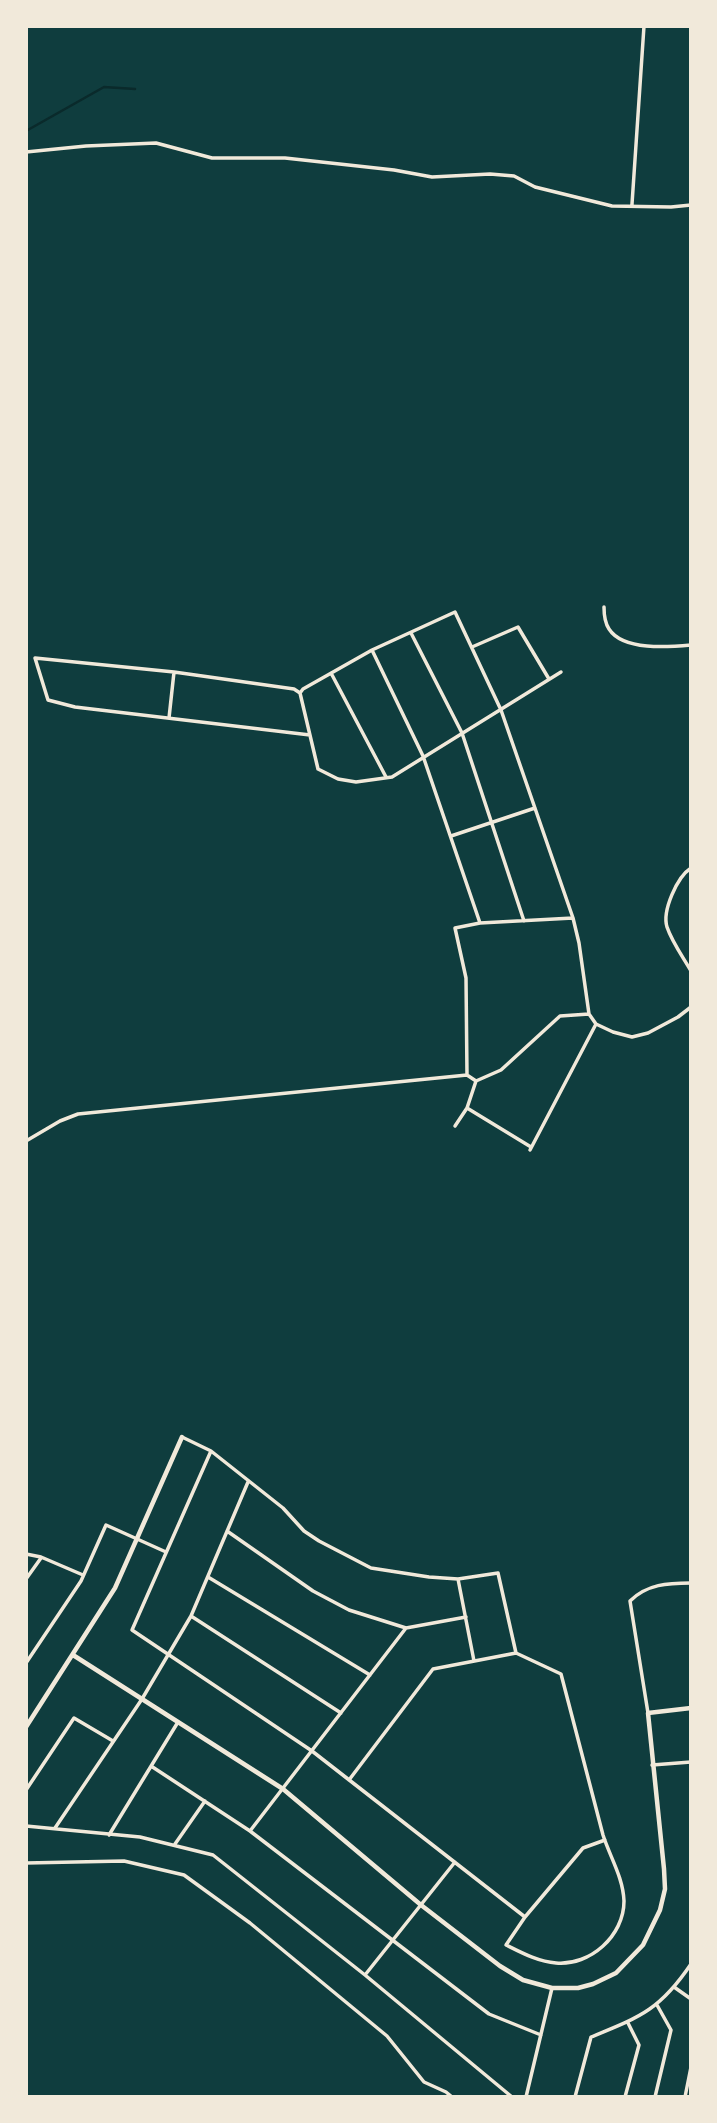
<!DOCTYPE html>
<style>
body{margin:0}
#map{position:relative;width:717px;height:2123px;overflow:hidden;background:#0f3d3e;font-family:"Nunito Sans",sans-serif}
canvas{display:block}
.frame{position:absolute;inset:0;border:28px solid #f1e9da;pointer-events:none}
</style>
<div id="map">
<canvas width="717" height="2123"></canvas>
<div class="frame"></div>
</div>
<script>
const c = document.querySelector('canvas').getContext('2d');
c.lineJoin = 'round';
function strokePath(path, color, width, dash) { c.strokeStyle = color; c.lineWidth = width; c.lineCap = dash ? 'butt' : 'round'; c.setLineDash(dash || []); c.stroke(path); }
strokePath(new Path2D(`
 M 26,131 L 104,87 L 135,89`), '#0a2a2b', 2.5);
strokePath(new Path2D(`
 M 26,152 L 86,146 L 156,143 L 212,158 L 285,158 L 394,170 L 432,177 L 490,174 L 514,176 L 535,187 L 612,206 L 671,207 L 691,205
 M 632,204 L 644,26
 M 604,607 C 604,615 605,623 609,629 C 623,651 669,647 691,645
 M 411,633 L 462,733 L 524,921
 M 472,647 L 518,627 L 549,679
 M 372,650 L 423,756 L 480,923
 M 331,673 L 386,777
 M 300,693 L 303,689 L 372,650 L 455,612 L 501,710 L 573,918 L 579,943 L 589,1014 L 596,1024 L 613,1032 L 632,1037 L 648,1033 L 678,1017 L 691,1007
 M 300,693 L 294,689 L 174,672 L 35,658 L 48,700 L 75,707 L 310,735
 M 300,693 L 318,769 L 338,779 L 356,782 L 392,777 L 561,672
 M 169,718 L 174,672
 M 451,836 L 535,808
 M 691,868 C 677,877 662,911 667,927 C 672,942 683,957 691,971
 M 467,1075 L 466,978 L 455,928 L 480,923 L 573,918
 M 476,1081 L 501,1070 L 560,1016 L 589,1014
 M 467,1108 L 531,1147
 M 26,1141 L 60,1121 L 78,1114 L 467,1075 L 476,1081 L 467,1108 L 455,1126
 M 530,1150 L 596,1024
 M 182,1437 L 211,1451 L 283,1508 L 304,1531 L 319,1541 L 371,1568 L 429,1577 L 458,1579 L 498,1573 L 516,1653
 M 211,1451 L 132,1630 L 312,1751 L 525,1917
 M 227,1531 L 313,1591 L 349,1610 L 406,1628 L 466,1617
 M 26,1554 L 41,1557 L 83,1575
 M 208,1577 L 370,1675
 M 26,1579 L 41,1558
 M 458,1579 L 474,1661
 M 191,1616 L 341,1713
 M 26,1663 L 81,1581 L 106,1525 L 166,1552
 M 648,1713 L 630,1601 C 647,1584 668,1583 691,1583
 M 652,1765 L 691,1762
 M 151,1766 L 250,1831 L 489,2014 L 541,2035
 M 349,1780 L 433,1669 L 516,1653 L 561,1674 C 575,1728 589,1782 603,1835 C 610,1857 623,1877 624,1901 C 624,1936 590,1966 556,1963 C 539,1962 522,1953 506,1945 L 525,1917 L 583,1848 L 605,1840
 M 26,1790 L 74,1718 L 113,1741
 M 26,1826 L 140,1837 L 213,1855 L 365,1975 L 512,2097
 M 55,1828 L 142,1699 L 191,1616 L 248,1482
 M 250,1831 L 406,1628
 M 109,1835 L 178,1722
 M 175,1844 L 205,1801
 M 26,1863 L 124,1861 L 184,1875 L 250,1923 L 387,2036 L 424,2082 L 446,2092 L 452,2097
 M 365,1975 L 455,1862
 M 674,1987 L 691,1999
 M 526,2097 L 552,1988
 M 575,2097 L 591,2037 C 640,2017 660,2010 691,1964
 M 625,2097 L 639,2045 L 628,2023
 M 655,2097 L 671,2030 L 657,2005
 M 685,2097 L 691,2067`), '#f1e9da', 3.5);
strokePath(new Path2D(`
 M 73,1655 L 283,1789 L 421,1905 L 500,1966 L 523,1980 L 552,1988 L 578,1988 L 593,1984 L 616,1973 L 643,1945 L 660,1910 L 665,1889 L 664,1869 L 648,1713 L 691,1708
 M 26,1727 L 115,1588 L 182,1437`), '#f1e9da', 4.5);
</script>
